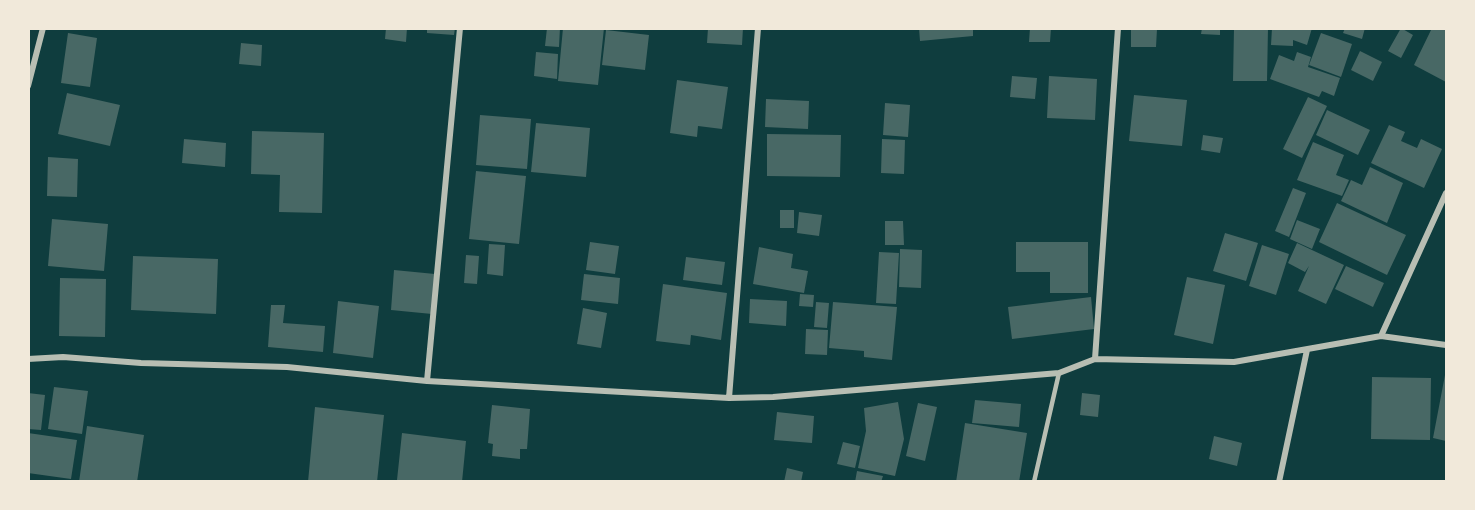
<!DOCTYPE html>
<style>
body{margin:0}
#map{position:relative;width:1475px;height:510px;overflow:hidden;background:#0f3d3e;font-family:Ubuntu,sans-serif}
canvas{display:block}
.frame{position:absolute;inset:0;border:30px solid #f1e9da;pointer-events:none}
</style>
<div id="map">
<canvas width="1475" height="510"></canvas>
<div class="frame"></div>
</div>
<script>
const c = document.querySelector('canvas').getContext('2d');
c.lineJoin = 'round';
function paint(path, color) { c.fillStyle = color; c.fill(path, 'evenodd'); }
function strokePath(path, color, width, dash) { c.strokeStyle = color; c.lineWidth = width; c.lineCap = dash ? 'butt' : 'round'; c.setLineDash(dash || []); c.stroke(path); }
paint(new Path2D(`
 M 386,28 L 407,28 L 406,42 L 385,39 Z
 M 427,28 L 455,28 L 454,35 L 427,33 Z
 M 547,28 L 560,28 L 559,47 L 545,46 Z
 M 563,28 L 604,28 L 598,85 L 558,81 Z
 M 708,28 L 743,28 L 742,45 L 707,43 Z
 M 919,28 L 973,28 L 973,36 L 920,41 Z
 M 1030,28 L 1051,28 L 1050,42 L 1029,42 Z
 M 1131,28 L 1157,29 L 1156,47 L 1131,47 Z
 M 1202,28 L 1220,28 L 1220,35 L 1201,34 Z
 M 1234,28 L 1268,28 L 1267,81 L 1233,81 Z
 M 1272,28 L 1312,28 L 1307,45 L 1293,40 L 1293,46 L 1271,45 Z
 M 1345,28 L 1365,28 L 1362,39 L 1343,33 Z
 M 1401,28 L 1413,35 L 1401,58 L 1388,51 Z
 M 1432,28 L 1446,30 L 1446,82 L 1414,65 Z
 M 606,30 L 649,35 L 645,70 L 602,65 Z
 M 68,33 L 97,38 L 90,87 L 61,83 Z
 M 1321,33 L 1352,44 L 1341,77 L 1309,65 Z
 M 241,43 L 262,45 L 261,66 L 239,64 Z
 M 1360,51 L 1382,62 L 1373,81 L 1351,70 Z
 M 536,52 L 558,54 L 557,79 L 534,76 Z
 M 1297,52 L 1311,57 L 1308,67 L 1340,78 L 1334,96 L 1322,91 L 1319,97 L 1270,79 L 1279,55 L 1294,61 Z
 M 1012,76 L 1037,78 L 1035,99 L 1010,97 Z
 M 1049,76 L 1097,79 L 1095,120 L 1047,118 Z
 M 677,80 L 728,87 L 722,129 L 698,126 L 697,137 L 670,133 Z
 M 67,93 L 120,105 L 110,146 L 58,134 Z
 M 1134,95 L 1187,100 L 1182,146 L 1129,141 Z
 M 1308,97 L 1327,106 L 1302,158 L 1283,149 Z
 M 766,99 L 809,101 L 808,129 L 765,127 Z
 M 885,103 L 910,105 L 908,137 L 883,135 Z
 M 1327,110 L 1370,130 L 1358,155 L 1316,135 Z
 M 480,115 L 531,119 L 527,169 L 476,165 Z
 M 536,123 L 590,128 L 586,177 L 531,172 Z
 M 1389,125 L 1405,132 L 1401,141 L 1417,148 L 1421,139 L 1442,149 L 1424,188 L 1371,163 Z
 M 252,131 L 324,133 L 322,213 L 279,212 L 280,175 L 251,174 Z
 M 767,134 L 841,135 L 840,177 L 767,176 Z
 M 1203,135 L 1223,138 L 1220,153 L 1201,150 Z
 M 184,139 L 226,143 L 225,167 L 182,163 Z
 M 882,139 L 905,140 L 904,174 L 881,173 Z
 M 1313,142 L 1344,155 L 1336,175 L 1349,180 L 1342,196 L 1297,180 Z
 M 48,157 L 78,159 L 77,197 L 47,196 Z
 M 1370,167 L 1403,183 L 1387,223 L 1341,201 L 1351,180 L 1362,185 Z
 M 476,171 L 526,176 L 519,244 L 469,239 Z
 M 1293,188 L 1306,193 L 1289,237 L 1275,231 Z
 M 1337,203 L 1406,235 L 1387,275 L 1319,242 Z
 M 780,210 L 794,210 L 794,228 L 780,228 Z
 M 799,212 L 822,215 L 819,236 L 797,233 Z
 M 52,219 L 108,224 L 104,271 L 48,266 Z
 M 1297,220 L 1320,229 L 1312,249 L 1290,239 Z
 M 885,221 L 903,221 L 904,245 L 885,245 Z
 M 1225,233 L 1258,243 L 1246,281 L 1213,271 Z
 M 590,242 L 619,246 L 615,274 L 586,270 Z
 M 1016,242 L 1088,242 L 1088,293 L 1050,293 L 1050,272 L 1016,272 Z
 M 1297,243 L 1344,265 L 1326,304 L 1298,291 L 1309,266 L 1305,272 L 1288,263 Z
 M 489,244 L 505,245 L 503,276 L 487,274 Z
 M 1262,245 L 1289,254 L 1276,295 L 1249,286 Z
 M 759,247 L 793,254 L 791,268 L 808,271 L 804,293 L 753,284 Z
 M 900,249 L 922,250 L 921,288 L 899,287 Z
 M 879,252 L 899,253 L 896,304 L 876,303 Z
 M 466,255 L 479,256 L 477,284 L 464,283 Z
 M 133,256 L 218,259 L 216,314 L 131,310 Z
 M 686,257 L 725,262 L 722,285 L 683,280 Z
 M 1346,266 L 1384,283 L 1373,307 L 1335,289 Z
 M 394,270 L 435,274 L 432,314 L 391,310 Z
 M 584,274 L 620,278 L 618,304 L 581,300 Z
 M 1187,277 L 1225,285 L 1213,344 L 1174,335 Z
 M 60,278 L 106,279 L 105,337 L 59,336 Z
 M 663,284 L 727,293 L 721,340 L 691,335 L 690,345 L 656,341 Z
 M 800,294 L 814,295 L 813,307 L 799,306 Z
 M 1091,297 L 1094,329 L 1012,339 L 1008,307 Z
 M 750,299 L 787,301 L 786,326 L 749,323 Z
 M 338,301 L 379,306 L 373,358 L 333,353 Z
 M 816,302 L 829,303 L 827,328 L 814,327 Z
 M 833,302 L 897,307 L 892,360 L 864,357 L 864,351 L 829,348 Z
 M 271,305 L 285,305 L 283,323 L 325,326 L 323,352 L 268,347 Z
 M 583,308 L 607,313 L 601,348 L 577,344 Z
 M 806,329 L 828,330 L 827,355 L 805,354 Z
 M 1445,375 L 1446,375 L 1446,441 L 1433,438 Z
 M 1372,377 L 1431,378 L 1430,440 L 1371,439 Z
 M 54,387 L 88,391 L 82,434 L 48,429 Z
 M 28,393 L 45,395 L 41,430 L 28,429 Z
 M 1082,393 L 1100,395 L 1098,417 L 1080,415 Z
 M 975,400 L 1021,404 L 1019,427 L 972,423 Z
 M 898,402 L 904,439 L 895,476 L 858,468 L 866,431 L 864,408 Z
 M 918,403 L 937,407 L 925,461 L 906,456 Z
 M 492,405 L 530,409 L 527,449 L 520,449 L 520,459 L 492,456 L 493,444 L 488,443 Z
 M 315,407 L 384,415 L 377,482 L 308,482 Z
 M 777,412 L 814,416 L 812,443 L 774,440 Z
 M 965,423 L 1027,433 L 1019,482 L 956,482 Z
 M 87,426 L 144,435 L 137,482 L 79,482 Z
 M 28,433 L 77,440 L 71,479 L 28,473 Z
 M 402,433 L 466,441 L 462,482 L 397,480 Z
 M 1214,436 L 1242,443 L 1237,466 L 1209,459 Z
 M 843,442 L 860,446 L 855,468 L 837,464 Z
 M 787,468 L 803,472 L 801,482 L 784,482 Z
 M 857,471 L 883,476 L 881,482 L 855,482 Z`), '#486865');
strokePath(new Path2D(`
 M 1034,482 L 1059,373`), '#b8beb3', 4.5);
strokePath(new Path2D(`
 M 28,86 L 43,28
 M 1381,336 L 1446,193
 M 28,359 L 63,357 L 141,363 L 287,367 L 427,381 L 729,398 L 773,397 L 1059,373 L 1095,359 L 1234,362 L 1381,336 L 1446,345
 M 1095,359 L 1118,28
 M 427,381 L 460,28
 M 729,398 L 758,28
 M 1279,482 L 1307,350`), '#b8beb3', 6);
</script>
